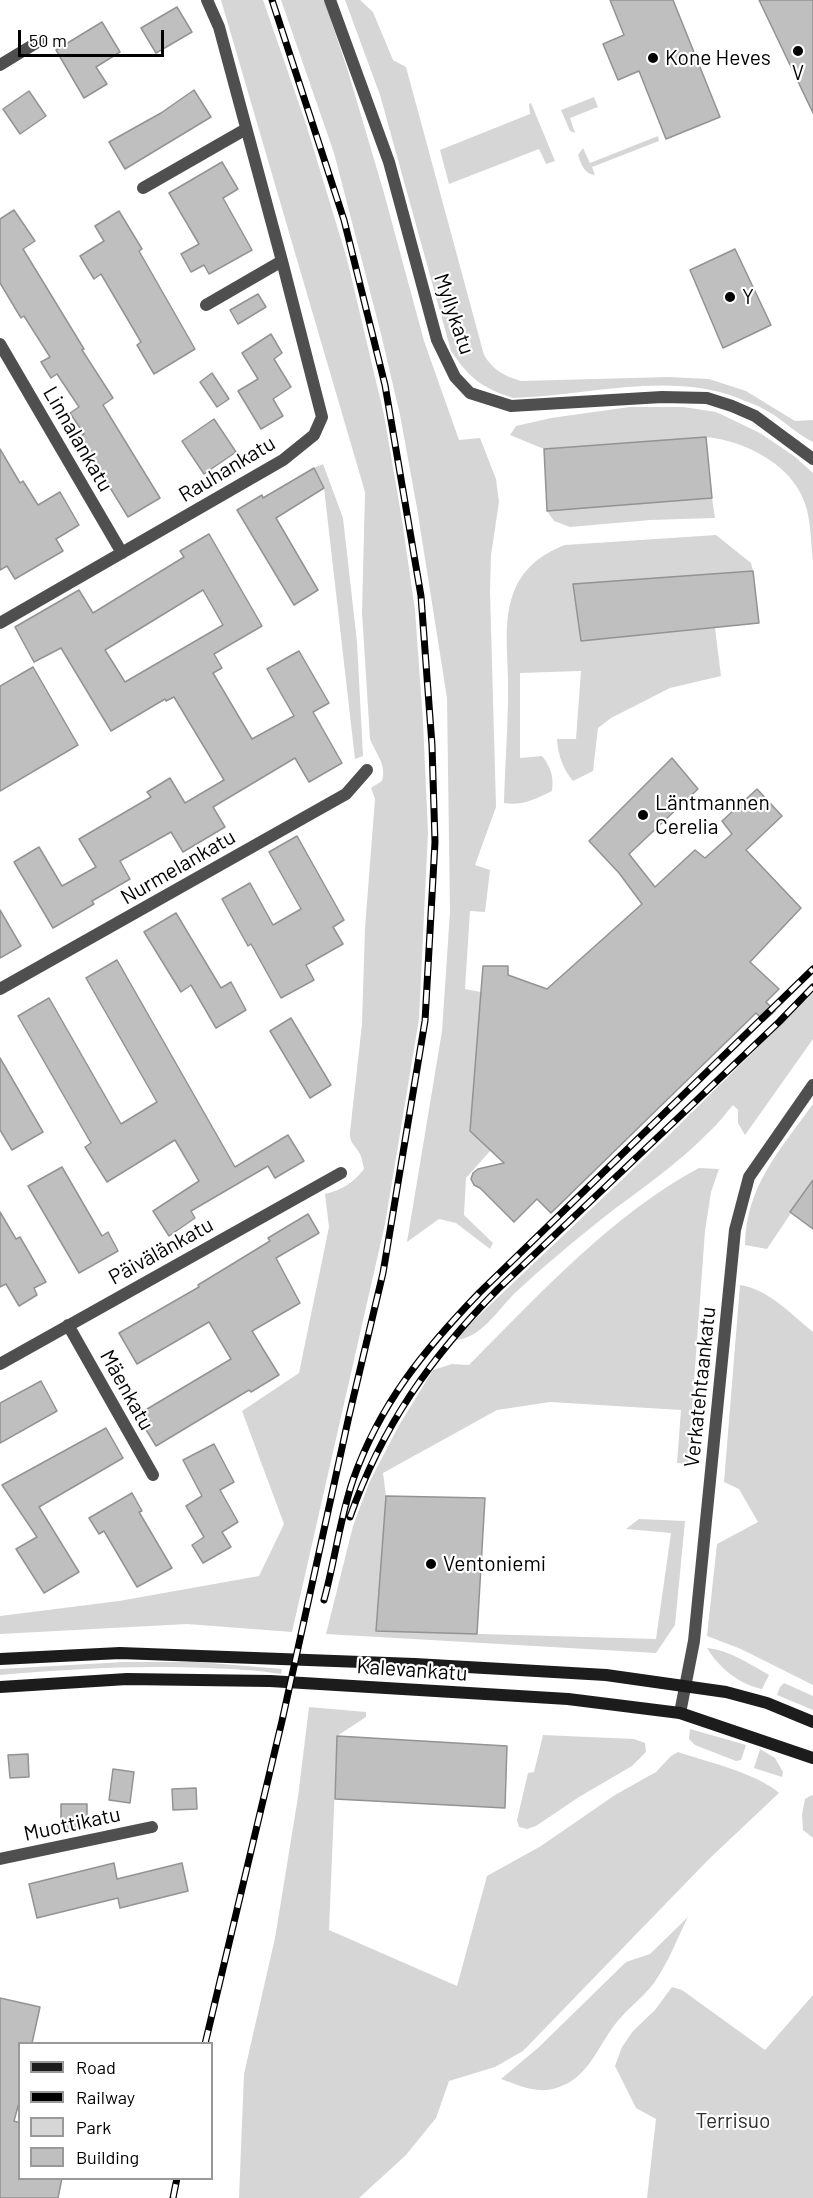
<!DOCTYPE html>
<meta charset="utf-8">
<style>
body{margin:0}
#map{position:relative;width:813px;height:2198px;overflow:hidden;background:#fff;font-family:Barlow,sans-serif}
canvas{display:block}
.legend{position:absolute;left:18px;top:2042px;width:195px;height:138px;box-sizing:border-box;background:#fff;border:2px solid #999;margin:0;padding:8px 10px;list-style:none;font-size:18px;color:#000}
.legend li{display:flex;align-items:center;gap:12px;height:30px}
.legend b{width:30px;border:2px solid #999}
.scale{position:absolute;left:18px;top:30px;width:146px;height:27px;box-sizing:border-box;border:3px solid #000;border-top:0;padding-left:8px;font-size:18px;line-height:21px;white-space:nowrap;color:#000;-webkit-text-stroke:4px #fff;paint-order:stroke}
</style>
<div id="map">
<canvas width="813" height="2198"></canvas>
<ul class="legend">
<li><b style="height:8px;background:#1c1c1c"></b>Road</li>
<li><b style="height:8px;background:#000"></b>Railway</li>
<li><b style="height:16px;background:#d6d6d6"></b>Park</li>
<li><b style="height:16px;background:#bfbfbf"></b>Building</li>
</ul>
<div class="scale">50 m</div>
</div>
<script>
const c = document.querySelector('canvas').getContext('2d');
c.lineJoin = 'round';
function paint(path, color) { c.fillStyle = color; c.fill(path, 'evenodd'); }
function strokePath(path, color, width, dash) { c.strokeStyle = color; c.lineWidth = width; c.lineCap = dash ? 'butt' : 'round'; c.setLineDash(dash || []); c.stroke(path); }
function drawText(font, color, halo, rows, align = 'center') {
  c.font = font + ' Barlow,sans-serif'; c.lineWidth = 4.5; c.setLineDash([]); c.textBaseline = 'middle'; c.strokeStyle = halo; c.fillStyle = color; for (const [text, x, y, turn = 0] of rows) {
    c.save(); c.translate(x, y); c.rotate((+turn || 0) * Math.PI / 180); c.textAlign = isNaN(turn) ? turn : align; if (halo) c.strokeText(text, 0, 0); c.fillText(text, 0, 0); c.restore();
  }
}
paint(new Path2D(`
 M 221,0 L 263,0 L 306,124 L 347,259 L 384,415 L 402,520 L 415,610 L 423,722 L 428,832 L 419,1019 L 385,1224 L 292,1632 L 187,1624 L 0,1634 L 0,1616 L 119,1601 L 259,1576 L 284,1524 L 242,1411 L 299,1373 L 329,1227 L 325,1194 C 342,1190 353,1183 364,1169 C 363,1165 362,1158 360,1154 C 355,1145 349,1143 350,1132 L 362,1024 L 365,928 L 375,799 L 371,788 L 382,781 C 387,765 376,754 370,739 L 362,613 L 365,492 Z
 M 281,0 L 324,0 L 347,68 L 384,193 L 424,341 L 459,440 L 480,438 L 496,479 L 499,502 L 491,555 L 490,592 L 496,807 L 475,865 L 490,870 L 485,912 L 470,911 L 465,989 L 481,992 L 470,1131 L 491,1150 L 466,1178 L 464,1215 L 493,1243 L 490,1249 L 456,1223 L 439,1219 L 407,1242 L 442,1031 L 450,912 L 447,698 L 417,508 L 400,415 L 381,334 L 334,153 Z
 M 345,0 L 360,0 L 373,12 L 393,60 L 406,67 L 484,355 C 493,370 504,376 521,381 L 668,377 L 709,379 L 746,391 L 795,421 L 813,420 L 813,442 C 796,434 784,420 767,411 C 758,405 747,402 738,398 C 669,371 586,396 513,398 C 482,388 469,378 451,351 L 380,95 Z
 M 594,97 L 598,107 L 570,118 L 575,133 L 570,131 L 561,110 Z
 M 531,103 L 555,161 L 546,164 L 539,149 L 449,184 L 440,150 L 530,114 L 529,104 Z
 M 658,136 L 659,141 L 592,167 L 595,175 C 584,174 581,164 578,155 L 583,148 L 590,163 Z
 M 630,407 L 683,407 L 716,412 L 760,433 L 794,456 L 813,473 L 813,561 C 811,545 811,526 807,510 C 797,467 747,441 706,437 L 544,449 L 510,435 L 516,426 L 551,418 Z
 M 323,464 L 343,518 L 357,642 L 363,756 L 355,759 L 324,488 L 314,468 Z
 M 712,498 L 715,518 L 650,520 L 570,527 L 554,521 L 547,511 Z
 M 716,535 L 751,563 L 753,571 L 574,584 L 581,641 L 715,628 L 721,676 L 670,688 L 611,718 L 598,728 L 593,771 L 573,781 C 563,769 558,755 557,739 L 576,739 L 581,671 L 520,673 L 520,758 L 542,756 C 551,767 554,777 552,791 C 536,799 522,806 504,803 C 505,765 508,728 508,691 C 509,660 502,624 513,594 C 522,569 541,554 565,545 Z
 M 813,993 L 813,1039 L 745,1135 L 738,1123 L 738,1110 L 733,1105 C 725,1114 718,1124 709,1132 C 677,1165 639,1190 603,1218 C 573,1242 544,1266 516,1292 C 498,1309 481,1340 453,1340 L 668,1136 Z
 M 813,1104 L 813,1180 L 767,1249 L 745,1245 C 746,1186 780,1150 813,1104 Z
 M 699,1168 L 719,1169 L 711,1192 L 705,1231 L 688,1464 L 677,1463 L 681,1410 L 550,1402 L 497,1410 L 383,1473 L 386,1496 L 376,1631 L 656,1639 L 671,1533 L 626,1529 L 639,1519 L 685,1521 L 675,1625 L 656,1653 L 326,1634 L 353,1526 L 369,1483 L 398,1427 L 433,1370 L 452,1364 L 469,1365 C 540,1294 610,1216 699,1168 Z
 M 740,1285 C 768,1289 791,1314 813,1332 L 813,1685 L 741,1649 L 707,1636 L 717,1544 L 758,1522 L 739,1489 L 724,1482 Z
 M 707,1648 C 729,1650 750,1664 769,1675 L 762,1689 C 740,1685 718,1667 707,1648 Z
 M 124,1662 L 198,1662 L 282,1669 L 281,1674 C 257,1670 233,1669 208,1668 C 139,1665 69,1669 0,1675 L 0,1669 Z
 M 784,1683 L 813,1696 L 813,1710 L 777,1695 L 780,1687 Z
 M 309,1707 L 366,1712 L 366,1717 L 337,1736 L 329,1930 L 457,1986 L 487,1876 L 541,1846 L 615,1795 L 656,1772 L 671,1756 L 678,1752 C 707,1762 757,1773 779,1793 L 709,1859 L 523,2051 L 495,2067 L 449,2081 L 436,2118 L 406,2155 L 359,2198 L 239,2198 L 244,2074 L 275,1938 L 298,1797 Z
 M 690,1729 L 746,1745 L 741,1760 L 736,1761 L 695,1745 L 689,1739 Z
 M 543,1735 L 634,1739 L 645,1743 L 646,1752 L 632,1766 L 579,1797 L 536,1826 L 527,1829 L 519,1827 L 517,1820 L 528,1773 L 534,1772 Z
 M 760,1749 L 775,1758 L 783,1772 L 782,1777 L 754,1768 Z
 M 812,1795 L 813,1796 L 813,1838 L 803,1830 L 802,1815 L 805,1799 Z
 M 688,1917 C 677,1939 668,1963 654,1983 C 642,1999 625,2010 613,2027 C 597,2049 587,2078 559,2087 C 538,2095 521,2086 501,2079 L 539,2047 L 626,1962 L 650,1954 Z
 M 672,1987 L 682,1990 L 765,2050 L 813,1995 L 813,2198 L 647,2198 L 656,2119 L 636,2108 L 615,2066 L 622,2047 L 633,2031 L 655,2010 Z`), '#d6d6d6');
const building = new Path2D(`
 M 610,0 L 673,0 L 720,117 L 666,139 L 639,71 L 618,80 L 603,44 L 624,35 Z
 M 759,0 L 813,0 L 813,113 Z
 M 177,7 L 192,32 L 156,53 L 141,28 Z
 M 102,22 L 120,52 L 96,67 L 107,84 L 84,98 L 56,50 Z
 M 194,90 L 211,117 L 125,169 L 109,142 L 161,113 Z
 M 29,91 L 46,116 L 20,134 L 3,109 Z
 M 222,162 L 238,189 L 223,198 L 252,250 L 209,274 L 204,265 L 191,272 L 181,254 L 199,244 L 169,193 Z
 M 14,210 L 35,241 L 23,249 L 84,349 L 82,350 L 113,398 L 103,405 L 160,498 L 128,517 L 79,437 L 84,434 L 70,413 L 79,407 L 57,374 L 51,378 L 41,362 L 50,357 L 24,316 L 21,318 L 0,283 L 0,219 Z
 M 119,211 L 142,249 L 139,251 L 195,349 L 154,374 L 137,345 L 141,342 L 101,274 L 94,279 L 80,256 L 104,241 L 95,226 Z
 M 735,249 L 771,325 L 723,348 L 690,270 Z
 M 258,294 L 266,307 L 238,324 L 230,310 Z
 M 271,334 L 282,353 L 274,359 L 291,387 L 273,399 L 283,416 L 261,429 L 238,391 L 258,379 L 242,353 Z
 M 212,373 L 229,399 L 217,407 L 200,382 Z
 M 214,419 L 236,452 L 204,474 L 182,441 Z
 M 706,437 L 712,498 L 547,511 L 544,449 Z
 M 0,449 L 20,483 L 23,481 L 38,505 L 60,492 L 79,525 L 56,539 L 63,551 L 15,579 L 7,566 L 0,570 Z
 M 314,468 L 324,488 L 276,518 L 318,590 L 294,605 L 237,510 L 262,495 L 263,498 Z
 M 209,534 L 262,626 L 214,654 L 222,668 L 213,673 L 252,739 L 294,716 L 267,669 L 299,651 L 329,703 L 313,712 L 342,763 L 309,782 L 295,758 L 213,807 L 225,827 L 183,852 L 171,832 L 120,861 L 130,879 L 92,901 L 94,904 L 53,928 L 14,862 L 39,847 L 62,886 L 96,867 L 79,839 L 151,797 L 147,792 L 170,778 L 185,803 L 224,780 L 174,697 L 166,701 L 165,699 L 111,731 L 61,648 L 34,662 L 15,627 L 79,590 L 93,613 L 184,557 L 180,551 ZM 203,590 L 223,625 L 125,682 L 105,650 Z
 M 753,571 L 759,623 L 581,641 L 573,584 Z
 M 33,667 L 78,745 L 0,791 L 0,686 Z
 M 672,758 L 698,789 L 629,854 L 655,887 L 695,850 L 705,858 L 732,834 L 722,821 L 757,789 L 782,816 L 746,850 L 801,908 L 750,962 L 779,989 L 766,1002 L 775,1011 L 764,1021 L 756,1013 L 551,1213 L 537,1199 L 514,1222 L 480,1188 L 474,1185 L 471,1179 L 473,1173 L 478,1169 L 504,1163 L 470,1131 L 483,966 L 508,966 L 508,975 L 547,989 L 642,904 L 619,873 L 589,841 Z
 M 297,836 L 344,920 L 333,927 L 343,944 L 306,965 L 314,980 L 281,998 L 251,944 L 248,946 L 222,899 L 250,883 L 273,925 L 301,909 L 269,852 Z
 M 0,910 L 21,946 L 0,958 Z
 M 176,913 L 221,988 L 231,982 L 246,1010 L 216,1028 L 191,985 L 181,992 L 144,932 Z
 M 117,960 L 235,1167 L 288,1135 L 304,1161 L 275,1178 L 268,1166 L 191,1211 L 195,1218 L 169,1236 L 153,1211 L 199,1181 L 175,1140 L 107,1182 L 85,1147 L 91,1143 L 18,1016 L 49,998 L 121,1124 L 157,1102 L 86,978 Z
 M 291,1018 L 331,1085 L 310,1098 L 270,1031 Z
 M 0,1058 L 43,1132 L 12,1150 L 0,1130 Z
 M 62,1167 L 102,1236 L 108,1232 L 118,1251 L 79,1273 L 28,1186 Z
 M 813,1180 L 813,1229 L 790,1212 Z
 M 0,1212 L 16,1239 L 20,1237 L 46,1282 L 34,1288 L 37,1295 L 19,1306 L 6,1284 L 0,1287 Z
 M 308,1214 L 319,1233 L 276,1258 L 300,1303 L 252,1331 L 279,1375 L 251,1392 L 249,1390 L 156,1446 L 137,1415 L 231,1359 L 209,1322 L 137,1364 L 119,1333 L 199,1287 L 198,1285 L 270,1241 L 268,1238 Z
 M 41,1381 L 57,1411 L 0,1443 L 0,1403 Z
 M 106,1428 L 123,1458 L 39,1507 L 79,1572 L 44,1593 L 16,1549 L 37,1537 L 2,1485 Z
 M 214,1444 L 234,1482 L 220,1490 L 238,1522 L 222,1532 L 231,1547 L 203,1563 L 192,1545 L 204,1537 L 186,1506 L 202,1496 L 183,1460 Z
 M 132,1493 L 142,1511 L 139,1512 L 172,1568 L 137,1587 L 104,1531 L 99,1534 L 89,1518 Z
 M 386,1496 L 485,1498 L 477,1634 L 376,1631 Z
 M 337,1736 L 507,1746 L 505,1808 L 335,1799 Z
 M 28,1754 L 29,1777 L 10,1778 L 8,1755 Z
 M 113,1769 L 134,1772 L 130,1803 L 109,1800 Z
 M 196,1788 L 197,1809 L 173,1810 L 172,1789 Z
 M 61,1804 L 87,1804 L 87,1829 L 61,1829 Z
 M 114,1863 L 117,1879 L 182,1863 L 188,1891 L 120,1908 L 118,1898 L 37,1918 L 29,1884 Z
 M 0,1998 L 40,2007 L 32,2043 L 20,2043 L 20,2099 L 14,2121 L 20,2123 L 20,2178 L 62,2178 L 58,2198 L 0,2198 Z`);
paint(building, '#bfbfbf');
strokePath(building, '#939393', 1.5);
strokePath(new Path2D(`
 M 330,0 L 389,162 L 437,340 L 455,377 L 470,393 L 511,406 L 662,397 L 707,398 L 732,406 L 755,416 L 813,459
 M 0,65 L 41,40
 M 143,188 L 246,129
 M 206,305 L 282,261
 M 0,344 L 122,553
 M 0,623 L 283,460 L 314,435 L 322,417 L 282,261 L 219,27 L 207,0
 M 0,989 L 346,794 L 367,770
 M 68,1325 L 153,1475
 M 0,1364 L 341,1173
 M 680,1713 L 694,1641 L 735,1230 L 749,1177 L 813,1085
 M 0,1859 L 152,1827`), '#4f4f4f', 12);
strokePath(new Path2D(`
 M 0,1659 L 120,1653 L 415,1664 L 606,1675 L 726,1692 L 767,1703 L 813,1722
 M 0,1687 L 127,1679 L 270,1681 L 568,1699 L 680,1713 L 813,1758`), '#1c1c1c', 12);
const rail = new Path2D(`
 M 350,1517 C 382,1426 431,1357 498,1289 L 779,1022 L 813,987
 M 324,1600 C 335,1560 340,1518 353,1480 C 380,1403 425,1349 480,1292 L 813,969
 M 205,2044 L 282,1721 L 349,1416 L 383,1273 L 425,1021 L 435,842 L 432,745 L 421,596 L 385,385 L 344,220 L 272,0
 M 173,2198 L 177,2178`);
strokePath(rail, '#000', 7);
strokePath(rail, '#fff', 4.5, [14]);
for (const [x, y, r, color] of [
 [798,51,6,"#000"],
 [653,58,6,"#000"],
 [730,297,6,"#000"],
 [643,815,6,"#000"],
 [431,1564,6,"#000"]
]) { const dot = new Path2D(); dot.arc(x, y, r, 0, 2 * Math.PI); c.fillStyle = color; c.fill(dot); strokePath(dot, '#fff', 2); }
drawText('21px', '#000', '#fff', [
 ["Kone Heves",665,58],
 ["V",798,73,"center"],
 ["Y",742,297],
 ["Läntmannen",655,803],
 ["Cerelia",655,827],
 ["Ventoniemi",443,1564]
], 'left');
drawText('21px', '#000', '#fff', [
 ["Myllykatu",454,314,71],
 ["Linnalankatu",78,439,60],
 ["Rauhankatu",227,469,-31],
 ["Nurmelankatu",178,867,-30],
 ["Päivälänkatu",161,1251,-29],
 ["Verkatehtaankatu",700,1387,-84],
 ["Mäenkatu",127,1390,61],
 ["Kalevankatu",412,1670,4],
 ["Muottikatu",72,1824,-12]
]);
drawText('21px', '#2d2d2d', '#fff', [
 ["Terrisuo",733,2121]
]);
</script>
